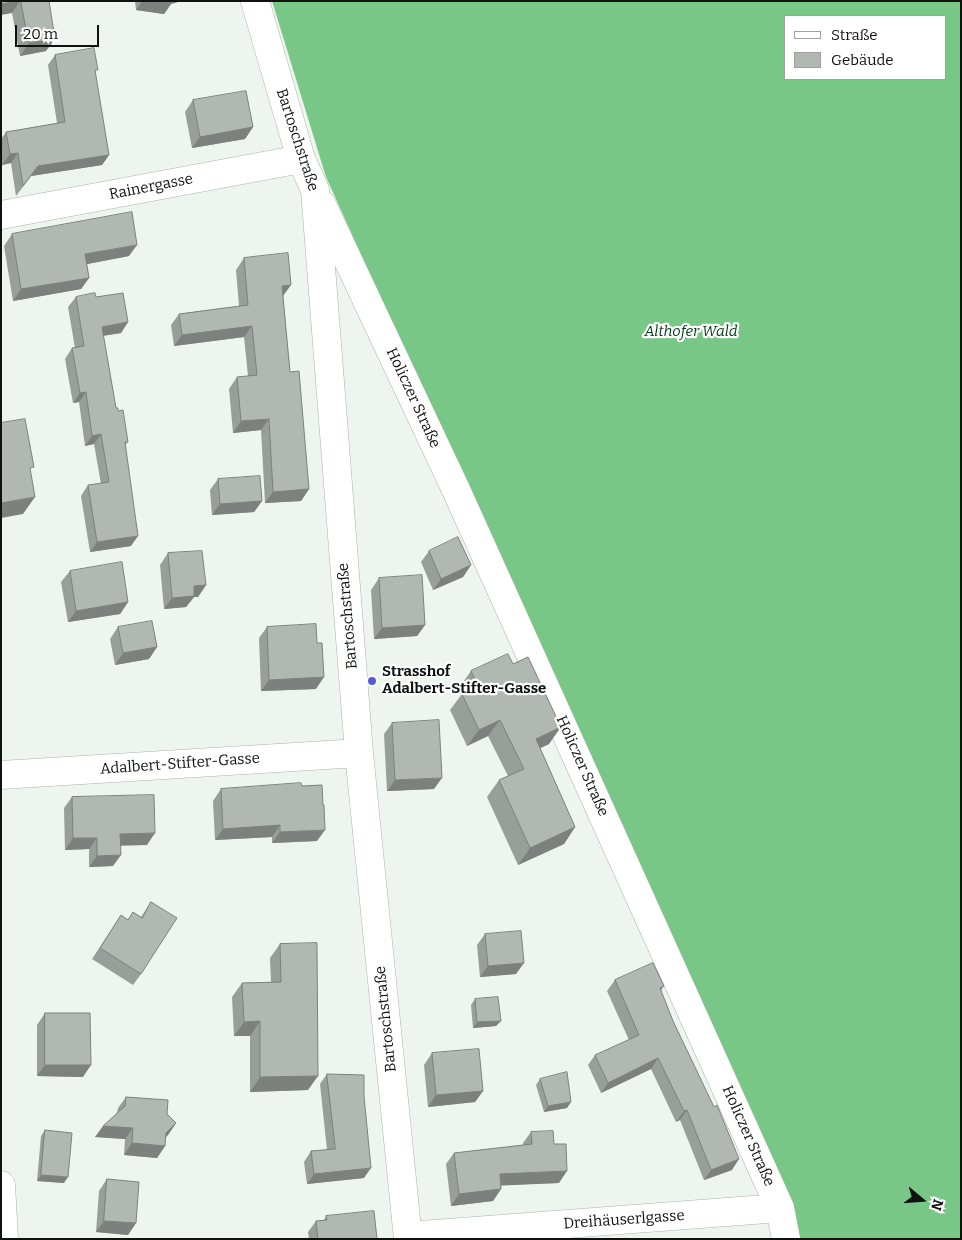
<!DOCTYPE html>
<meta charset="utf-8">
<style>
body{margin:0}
#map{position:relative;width:962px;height:1240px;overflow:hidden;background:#eef4ee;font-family:Bitter,serif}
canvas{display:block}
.frame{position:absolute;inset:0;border:2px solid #0f1210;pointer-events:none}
.legend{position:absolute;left:784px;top:15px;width:162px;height:65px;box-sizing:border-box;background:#fff;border:1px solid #9fa09f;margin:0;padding:6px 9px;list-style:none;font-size:15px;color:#0f1210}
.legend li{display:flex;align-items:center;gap:10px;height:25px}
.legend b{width:25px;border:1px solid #9fa09f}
.north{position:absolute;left:897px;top:1175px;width:50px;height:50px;-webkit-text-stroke:4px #fff;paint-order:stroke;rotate:108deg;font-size:14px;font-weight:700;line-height:20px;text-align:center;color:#0f1210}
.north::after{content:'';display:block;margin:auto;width:18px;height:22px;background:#0f1210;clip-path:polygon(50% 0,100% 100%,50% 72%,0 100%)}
.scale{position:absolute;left:15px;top:25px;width:84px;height:22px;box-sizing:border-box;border:2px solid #0f1210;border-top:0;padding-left:6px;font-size:15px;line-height:18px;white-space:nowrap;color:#0f1210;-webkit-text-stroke:4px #fff;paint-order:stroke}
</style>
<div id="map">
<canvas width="962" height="1240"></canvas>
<div class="frame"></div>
<ul class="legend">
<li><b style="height:6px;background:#fff"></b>Straße</li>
<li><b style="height:14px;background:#b1b8b2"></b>Gebäude</li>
</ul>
<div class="north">N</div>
<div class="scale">20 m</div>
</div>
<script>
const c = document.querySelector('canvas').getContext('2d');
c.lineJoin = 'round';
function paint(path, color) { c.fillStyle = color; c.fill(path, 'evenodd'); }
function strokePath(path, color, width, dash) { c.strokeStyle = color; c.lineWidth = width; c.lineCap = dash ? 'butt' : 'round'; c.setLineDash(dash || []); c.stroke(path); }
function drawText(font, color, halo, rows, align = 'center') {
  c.font = font + ' Bitter,serif'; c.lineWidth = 4.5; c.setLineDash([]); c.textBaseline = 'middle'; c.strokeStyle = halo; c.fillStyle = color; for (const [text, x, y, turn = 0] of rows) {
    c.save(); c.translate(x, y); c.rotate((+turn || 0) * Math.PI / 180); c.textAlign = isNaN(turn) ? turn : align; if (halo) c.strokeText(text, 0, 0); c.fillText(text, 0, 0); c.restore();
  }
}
paint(new Path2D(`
 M 272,1 L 961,1 L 961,1239 L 795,1239 L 466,486 L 326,177 ZM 786,16 L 946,16 L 946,79 L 786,79 Z`), '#79c787');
const minor = new Path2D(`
 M 255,1 L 301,159 L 315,190 L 359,753 L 408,1239
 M 322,205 L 457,492 L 780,1208 L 786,1239
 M 1,215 L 301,159
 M 1,775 L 359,753
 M 1,1185 L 4,1239
 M 408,1236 L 780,1208`);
strokePath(minor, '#acb3ad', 29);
strokePath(minor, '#fff', 28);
paint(new Path2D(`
 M 1,1 L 50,1 L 49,3 L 46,51 L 20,56 L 12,13 Z
 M 135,1 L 181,1 L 171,4 L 164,14 L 136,10 Z
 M 55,55 L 95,73 L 109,155 L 102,165 L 31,176 L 16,196 L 11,163 L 2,165 L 1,157 L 1,139 L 6,132 L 57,123 L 48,65 Z
 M 193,100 L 253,127 L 245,139 L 192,148 L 185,112 Z
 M 12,234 L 129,256 L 87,264 L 89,278 L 81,289 L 13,301 L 4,246 Z
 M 244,258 L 283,296 L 290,372 L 309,489 L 301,501 L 265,503 L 261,430 L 233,433 L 229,389 L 237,377 L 248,376 L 244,337 L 174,346 L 171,325 L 179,314 L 239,306 L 236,270 Z
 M 76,297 L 96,297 L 128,322 L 121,333 L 103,336 L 116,408 L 128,442 L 125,445 L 131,546 L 90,552 L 81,496 L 88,485 L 101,484 L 94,444 L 85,446 L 79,402 L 73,403 L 65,359 L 72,348 L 75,348 L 68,307 Z
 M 218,479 L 262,501 L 254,512 L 212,515 L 210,490 Z
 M 429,551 L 471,565 L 463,577 L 433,590 L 421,562 Z
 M 168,553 L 206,585 L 198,597 L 194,597 L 186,607 L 164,609 L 160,565 Z
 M 70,571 L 128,602 L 120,614 L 68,622 L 61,582 Z
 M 379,578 L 425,625 L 417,636 L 374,639 L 371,590 Z
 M 118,627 L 157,647 L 149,659 L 115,665 L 110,639 Z
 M 267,627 L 316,689 L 261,691 L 259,638 Z
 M 471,671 L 549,744 L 540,748 L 575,827 L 564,844 L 518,865 L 487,797 L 499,780 L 508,776 L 488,736 L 467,746 L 450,710 L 462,694 L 459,688 Z
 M 392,723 L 434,789 L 387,791 L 384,734 Z
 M 221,789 L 317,841 L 272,843 L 272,837 L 215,840 L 213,801 Z
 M 72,797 L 147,845 L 121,845 L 113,866 L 89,867 L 89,849 L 65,850 L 64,808 Z
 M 151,902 L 141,974 L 133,985 L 92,959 L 121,915 L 128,920 L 133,912 L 141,917 Z
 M 485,934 L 516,974 L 480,977 L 477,945 Z
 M 280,944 L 308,1090 L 250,1092 L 250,1036 L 234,1036 L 232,997 L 242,983 L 271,982 L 270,958 Z
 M 615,980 L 664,986 L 661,991 L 732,1170 L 704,1180 L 680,1120 L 676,1122 L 651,1069 L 601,1093 L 588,1065 L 595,1055 L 629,1040 L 607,991 Z
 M 475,999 L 496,1026 L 473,1028 L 471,1005 Z
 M 45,1013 L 83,1077 L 37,1076 L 37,1025 Z
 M 432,1053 L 483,1091 L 475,1102 L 428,1107 L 424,1065 Z
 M 327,1074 L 364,1178 L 307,1184 L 304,1162 L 311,1151 L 327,1150 L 320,1084 Z
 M 540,1079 L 567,1108 L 544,1112 L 536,1085 Z
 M 126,1097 L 167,1114 L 176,1123 L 168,1135 L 165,1138 L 165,1146 L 157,1158 L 124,1155 L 125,1139 L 95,1137 L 117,1113 L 118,1108 Z
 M 45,1130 L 64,1183 L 37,1181 L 41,1136 Z
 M 531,1132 L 554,1144 L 559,1183 L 501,1185 L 501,1189 L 493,1201 L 451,1206 L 446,1164 L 454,1153 L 523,1145 L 523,1143 Z
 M 107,1179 L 136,1223 L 128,1235 L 96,1232 L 99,1191 Z
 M 326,1216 L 377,1239 L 309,1239 L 308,1232 L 316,1221 L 324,1220 Z`), '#989e99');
paint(new Path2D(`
 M 18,1 L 20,1 L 12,13 L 1,15 L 1,4 Z
 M 142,1 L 181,1 L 171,4 L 164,14 L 136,10 Z
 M 55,39 L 46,51 L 20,56 L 29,43 Z
 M 253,127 L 245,139 L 192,148 L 200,137 Z
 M 18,153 L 11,163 L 2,165 L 10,154 Z
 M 109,155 L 102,165 L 31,176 L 16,196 L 38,166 Z
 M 137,245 L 129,256 L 77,266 L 85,254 Z
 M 89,278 L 81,289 L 13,301 L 21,289 Z
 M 291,285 L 283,296 L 282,286 Z
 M 128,322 L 121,333 L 94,337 L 102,327 Z
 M 252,326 L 244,337 L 174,346 L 182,335 Z
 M 86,392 L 79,402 L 73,403 L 80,393 Z
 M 269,419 L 261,430 L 233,433 L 241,421 Z
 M 101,434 L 94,444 L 85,446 L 92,436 Z
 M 309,489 L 301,501 L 265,503 L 273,492 Z
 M 35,497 L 23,514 L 1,518 L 1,503 Z
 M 262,501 L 254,512 L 212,515 L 220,504 Z
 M 138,536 L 131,546 L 90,552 L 97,542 Z
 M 471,565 L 463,577 L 433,590 L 441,579 Z
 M 206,585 L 198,597 L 194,597 L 186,607 L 164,609 L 172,598 L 194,586 Z
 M 128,602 L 120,614 L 68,622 L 76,611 Z
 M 425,625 L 417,636 L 374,639 L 382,628 Z
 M 157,647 L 149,659 L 115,665 L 123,653 Z
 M 324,677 L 316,689 L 261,691 L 269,680 Z
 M 500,720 L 488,736 L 467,746 L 479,730 Z
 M 561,727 L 549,744 L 524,756 L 536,739 Z
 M 442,778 L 434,789 L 387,791 L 395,780 Z
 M 280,825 L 272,837 L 215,840 L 223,829 Z
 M 575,827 L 564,844 L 518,865 L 530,848 Z
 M 325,830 L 317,841 L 272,843 L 280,832 Z
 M 155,833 L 147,845 L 112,846 L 120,834 Z
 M 73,838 L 97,838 L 89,849 L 65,850 Z
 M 121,855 L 113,866 L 89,867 L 97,856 Z
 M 524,963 L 516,974 L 480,977 L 488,966 Z
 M 260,1021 L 250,1036 L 234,1036 L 244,1022 Z
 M 501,1021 L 496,1026 L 473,1028 L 477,1022 Z
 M 658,1058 L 651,1069 L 601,1093 L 608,1083 Z
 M 45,1065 L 91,1065 L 83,1077 L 37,1076 Z
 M 318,1076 L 308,1090 L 250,1092 L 260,1077 Z
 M 483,1091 L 475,1102 L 428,1107 L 436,1095 Z
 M 571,1102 L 567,1108 L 544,1112 L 548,1106 Z
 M 687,1110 L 680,1120 L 676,1122 L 684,1111 Z
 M 176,1123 L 168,1135 L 157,1145 L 166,1133 Z
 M 103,1126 L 133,1128 L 125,1139 L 95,1137 Z
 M 132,1143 L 165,1146 L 157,1158 L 124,1155 Z
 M 739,1159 L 732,1170 L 704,1180 L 711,1170 Z
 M 371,1168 L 364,1178 L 307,1184 L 314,1174 Z
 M 567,1171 L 559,1183 L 492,1186 L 500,1174 Z
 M 41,1175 L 68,1177 L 64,1183 L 37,1181 Z
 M 501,1189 L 493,1201 L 451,1206 L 459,1194 Z
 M 104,1221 L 136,1223 L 128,1235 L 96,1232 Z`), '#7c817d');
const building = new Path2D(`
 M 1,1 L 18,1 L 1,4 Z
 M 21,1 L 49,1 L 55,39 L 29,43 Z
 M 94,48 L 98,70 L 95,70 L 109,155 L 38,166 L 23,186 L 18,153 L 10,154 L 6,132 L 65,122 L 55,55 Z
 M 246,91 L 253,127 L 200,137 L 193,100 Z
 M 132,212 L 137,245 L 85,254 L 89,278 L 21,289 L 12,234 Z
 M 288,253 L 291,285 L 282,286 L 290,372 L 299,371 L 309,489 L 273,492 L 269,419 L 241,421 L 237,377 L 257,375 L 252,326 L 182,335 L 179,314 L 248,305 L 244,258 Z
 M 95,293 L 96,297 L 123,293 L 128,322 L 102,327 L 116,408 L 118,408 L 118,411 L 123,410 L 128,442 L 125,442 L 138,536 L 97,542 L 88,485 L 109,482 L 101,434 L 92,436 L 86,392 L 80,393 L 72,348 L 84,346 L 76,297 Z
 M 25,419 L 34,467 L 30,468 L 35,497 L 1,503 L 1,423 Z
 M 260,476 L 262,501 L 220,504 L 218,479 Z
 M 458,537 L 471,565 L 441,579 L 429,551 Z
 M 202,551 L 206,585 L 194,586 L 194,596 L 172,598 L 168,553 Z
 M 122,562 L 128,602 L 76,611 L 70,571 Z
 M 422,575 L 425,625 L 382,628 L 379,578 Z
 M 152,621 L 157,647 L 123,653 L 118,627 Z
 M 316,624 L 317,643 L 322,643 L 324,677 L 269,680 L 267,627 Z
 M 508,654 L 513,664 L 528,657 L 561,727 L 536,739 L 575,827 L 530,848 L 499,780 L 524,769 L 500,720 L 479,730 L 462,694 L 478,686 L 471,671 Z
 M 439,720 L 442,778 L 395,780 L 392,723 Z
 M 301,783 L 302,786 L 322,785 L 323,805 L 324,805 L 325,830 L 280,832 L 280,825 L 223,829 L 221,789 Z
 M 154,795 L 155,833 L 120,834 L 121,855 L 97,856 L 97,838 L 73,838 L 72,797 Z
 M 151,902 L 177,918 L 141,974 L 100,948 L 121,915 L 128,920 L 133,912 L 142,918 Z
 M 521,931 L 524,963 L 488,966 L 485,934 Z
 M 317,943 L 318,1076 L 260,1077 L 260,1021 L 244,1022 L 242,983 L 281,982 L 280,944 Z
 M 653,963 L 664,986 L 660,988 L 673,1021 L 714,1107 L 717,1105 L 739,1159 L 711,1170 L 687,1110 L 684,1111 L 658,1058 L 608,1083 L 595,1055 L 639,1035 L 615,980 Z
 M 498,997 L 501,1021 L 477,1022 L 475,999 Z
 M 45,1013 L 90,1013 L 91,1065 L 45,1065 Z
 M 479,1049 L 483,1091 L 436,1095 L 432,1053 Z
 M 567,1072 L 571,1102 L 548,1106 L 540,1079 Z
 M 327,1074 L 364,1075 L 364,1096 L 371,1168 L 314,1174 L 311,1151 L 335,1149 Z
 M 126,1097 L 168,1100 L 167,1114 L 176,1123 L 166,1133 L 165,1146 L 132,1143 L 133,1128 L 103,1126 L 125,1106 Z
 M 45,1130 L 72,1133 L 68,1177 L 41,1175 Z
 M 553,1131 L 554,1144 L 566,1144 L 567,1171 L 500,1174 L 501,1189 L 459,1194 L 454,1153 L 532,1144 L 531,1132 Z
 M 107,1179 L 139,1182 L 136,1223 L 104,1221 Z
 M 374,1211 L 377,1239 L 318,1239 L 316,1221 L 327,1220 L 326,1216 Z`);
paint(building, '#b1b8b2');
strokePath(building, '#7c817d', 1);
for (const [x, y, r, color] of [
 [372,681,5,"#555dd4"]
]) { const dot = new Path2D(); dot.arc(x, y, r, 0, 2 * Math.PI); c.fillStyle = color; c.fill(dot); strokePath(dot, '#fff', 2); }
drawText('15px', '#0f1210', '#fff', [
 ["Bartoschstraße",297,140,72],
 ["Rainergasse",151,187,-11],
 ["Holiczer Straße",413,398,65],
 ["Bartoschstraße",348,616,-95],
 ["Adalbert-Stifter-Gasse",180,764,-4],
 ["Holiczer Straße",582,766,66],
 ["Bartoschstraße",386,1019,-96],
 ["Holiczer Straße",748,1136,66],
 ["Dreihäuserlgasse",624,1220,-4]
]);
drawText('italic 15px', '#003c13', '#fff', [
 ["Althofer Wald",691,332]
]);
drawText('bold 15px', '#0f1210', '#fff', [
 ["Strasshof",382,672],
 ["Adalbert-Stifter-Gasse",382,689]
], 'left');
</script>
